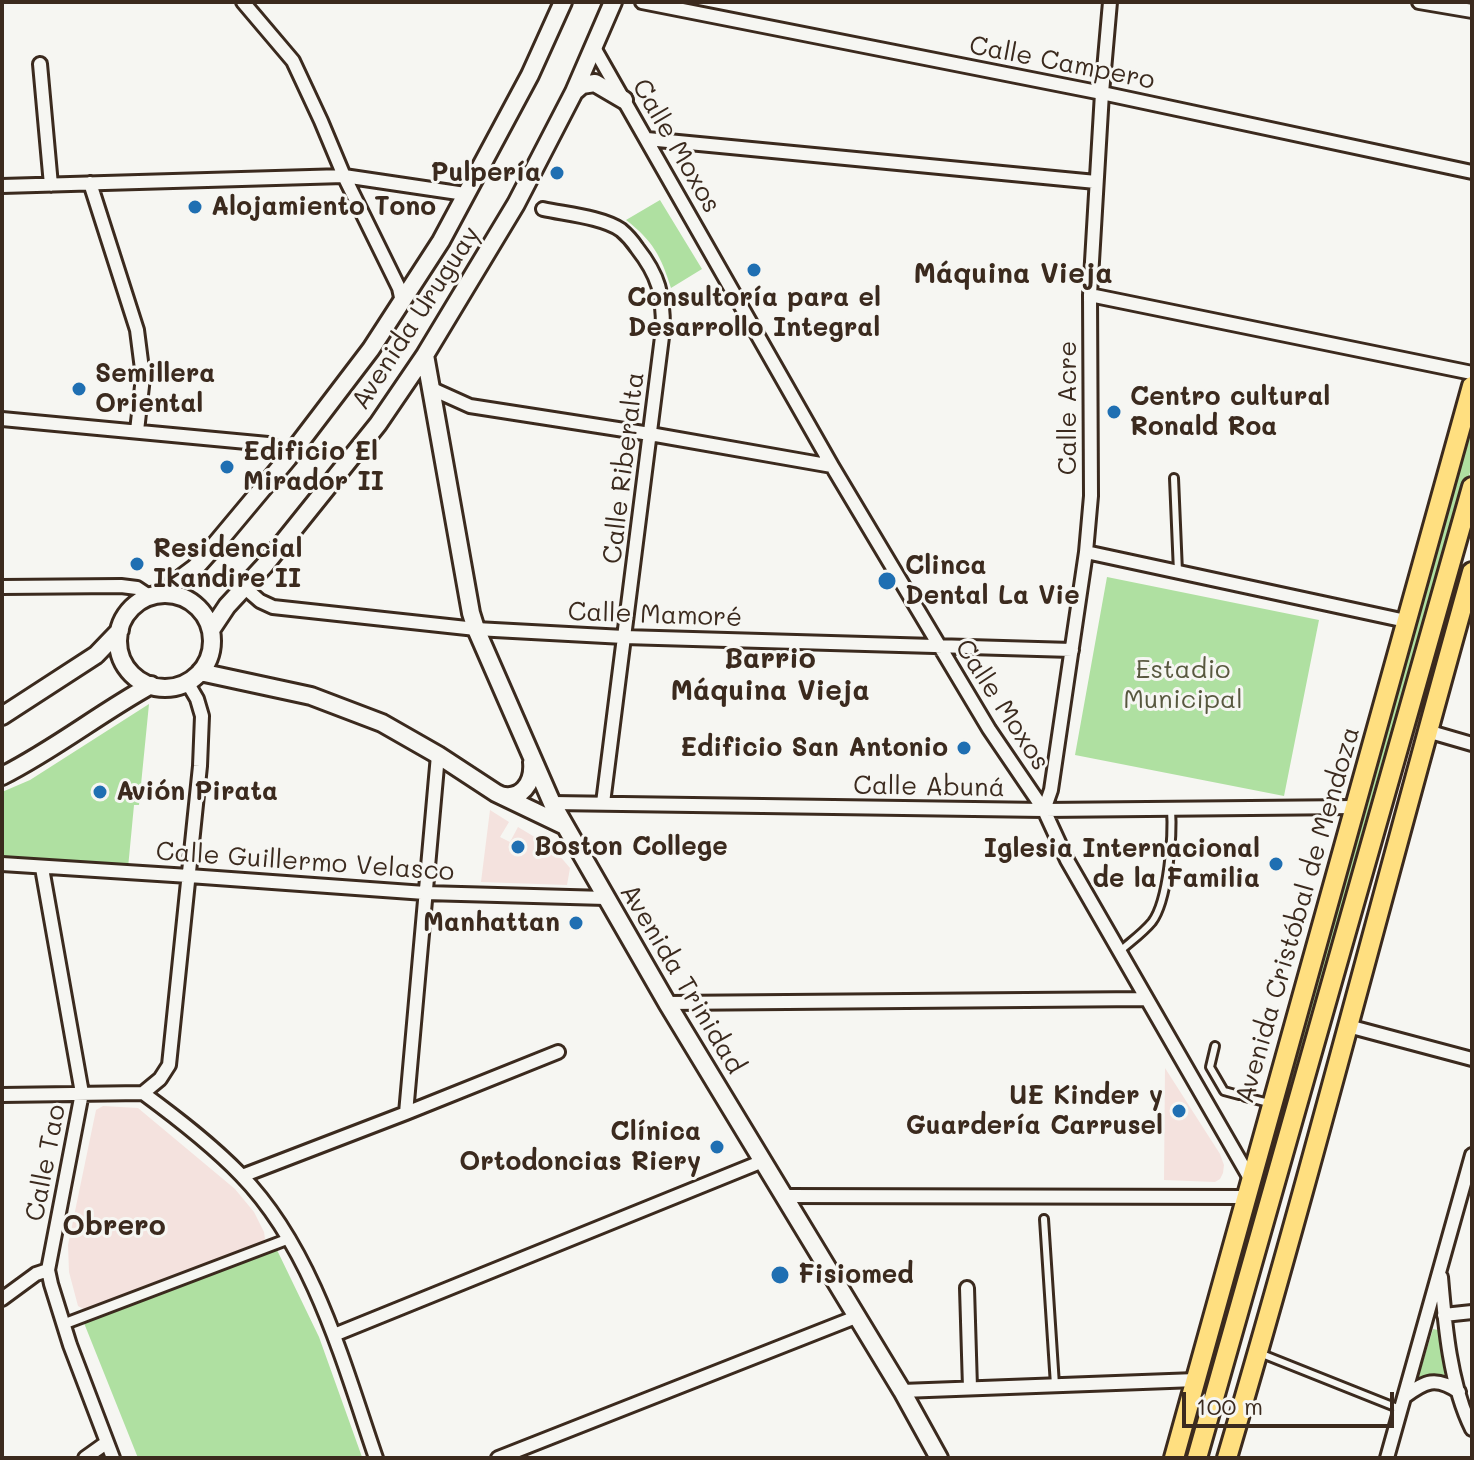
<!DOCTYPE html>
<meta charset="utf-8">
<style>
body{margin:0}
#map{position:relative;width:1474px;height:1460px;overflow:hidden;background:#f6f6f2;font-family:Mali,sans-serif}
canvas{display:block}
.frame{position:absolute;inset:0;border:4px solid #3b2a1e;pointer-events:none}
.scale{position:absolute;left:1182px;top:1392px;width:212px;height:36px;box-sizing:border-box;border:4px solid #3b2a1e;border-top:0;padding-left:10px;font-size:24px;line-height:28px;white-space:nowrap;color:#3b2a1e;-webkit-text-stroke:6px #f6f6f2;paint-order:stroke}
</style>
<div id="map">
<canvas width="1474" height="1460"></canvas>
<div class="frame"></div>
<div class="scale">100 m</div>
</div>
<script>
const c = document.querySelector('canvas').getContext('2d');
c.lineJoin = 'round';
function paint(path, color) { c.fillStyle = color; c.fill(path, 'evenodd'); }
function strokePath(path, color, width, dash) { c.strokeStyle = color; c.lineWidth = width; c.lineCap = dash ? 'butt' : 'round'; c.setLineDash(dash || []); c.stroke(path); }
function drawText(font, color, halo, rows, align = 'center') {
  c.font = font + ' Mali,sans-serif'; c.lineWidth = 6; c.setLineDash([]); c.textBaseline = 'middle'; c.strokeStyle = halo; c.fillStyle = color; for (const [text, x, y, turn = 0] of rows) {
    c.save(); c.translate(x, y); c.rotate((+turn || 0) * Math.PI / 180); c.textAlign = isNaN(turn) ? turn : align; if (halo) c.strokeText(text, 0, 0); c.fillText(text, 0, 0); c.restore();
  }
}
paint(new Path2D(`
 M 490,810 L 509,822 L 500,837 L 510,842 L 518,827 L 553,848 L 570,868 L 567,885 L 481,882 Z
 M 1165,1068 L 1220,1154 L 1224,1165 L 1223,1173 L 1220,1179 L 1215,1182 L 1164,1180 Z
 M 103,1106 L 138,1108 L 235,1189 L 254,1212 L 264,1232 L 265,1239 L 261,1244 L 87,1311 L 78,1306 L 69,1272 L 68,1245 L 96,1110 Z`), '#f4e2de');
paint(new Path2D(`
 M 660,200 L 702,269 L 671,288 C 661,256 653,241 626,220 Z
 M 1472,422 L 1472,465 L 1262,1215 L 1241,1251 Z
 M 1107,577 L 1319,620 L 1284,796 L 1075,755 Z
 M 149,704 L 139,805 L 134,805 L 128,868 L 2,859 L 2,792 L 30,780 Z
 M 277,1250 L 319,1337 L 362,1457 L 138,1458 L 84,1323 Z
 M 1433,1329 L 1438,1330 L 1445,1376 L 1431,1376 L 1417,1381 Z`), '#afe0a1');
const service = new Path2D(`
 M 1174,478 L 1178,572
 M 1119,952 C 1130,942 1143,933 1152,922 C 1168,901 1173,836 1171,809
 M 1215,1046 L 1210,1067 L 1224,1091 L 1239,1095
 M 1245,1097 L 1269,1103
 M 1044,1219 L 1055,1385
 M 1262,1354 L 1400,1409`);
const pedestrian = new Path2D(`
 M 64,1324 L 288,1239`);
const minor = new Path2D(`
 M 243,2 L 293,61 L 321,121 L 344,176 L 399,288 L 402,302
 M 642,2 L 1102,93 L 1472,172
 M 1419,2 L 1472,11
 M 593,46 L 832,466 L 989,729 L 1044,810 L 1067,860 L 1251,1180
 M 40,64 L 51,185
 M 647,139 L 1096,182
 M 90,183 L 137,330 L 143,377 L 137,431
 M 2,186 L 344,176 L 465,194
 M 543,209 C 565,214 602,217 621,230 C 627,235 633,242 637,248 C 659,276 663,294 663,329 L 603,803
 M 1090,295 L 1472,373
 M 430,388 L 470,406 L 650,434 L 832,466
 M 2,419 L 268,444 L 279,449 L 288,458
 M 1086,552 L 1406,621
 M 2,587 L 121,586 L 137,588 L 149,596
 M 244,587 L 260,601 L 273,607 L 476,629 L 624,637 L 1072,650
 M 1427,731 L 1472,744
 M 552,803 L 1044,810 L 1354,807
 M 1044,810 L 1051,790 L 1086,552 L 1091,496 L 1090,295 L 1102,93 L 1110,2
 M 2,864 L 189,876 L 425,893 L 606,898
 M 42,868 L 82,1093 L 48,1270 L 51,1284 L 70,1345 L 113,1458
 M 667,1003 L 1146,999
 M 1348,1026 L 1472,1059
 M 143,1093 C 177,1118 211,1144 241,1175 C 313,1249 343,1362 376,1458
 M 143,1093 L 160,1079 L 169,1065 L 200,766 L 202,716 L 197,699 L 187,682
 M 2,1095 L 143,1093
 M 406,1113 L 438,755
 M 242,1176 L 406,1113 L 558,1052
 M 785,1196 L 1246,1197
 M 1441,1277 C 1445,1325 1450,1385 1472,1429
 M 967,1288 L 970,1388
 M 2,1299 L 36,1274 L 48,1270
 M 1444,1315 L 1472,1312
 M 334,1335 L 763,1161
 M 902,1391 L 1196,1380
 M 1404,1397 C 1425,1381 1436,1376 1459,1392
 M 85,1458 L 106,1443
 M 498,1458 L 856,1317
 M 1387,1458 L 1472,1155`);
const secondary = new Path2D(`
 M 574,92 L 582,85 L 595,83 L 624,100
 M 425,355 L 471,613 L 476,629 L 552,803 L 667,1003 L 902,1391 L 939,1458
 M 160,594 L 195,568 L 212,549 L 288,458 L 371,349 L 441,241 L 530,75 L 563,2
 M118 641a47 47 0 1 1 94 0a47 47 0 1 1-94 0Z
 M 211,630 L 227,606 L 264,566 L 378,424 L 425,355 L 516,204 L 574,92 L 613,2
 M 200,672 L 311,696 L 382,723 L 438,755 L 496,793 L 565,826
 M 2,716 L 96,655 L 120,630
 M 2,776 C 54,750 100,713 151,685
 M 500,795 C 521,801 534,783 532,762`);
const primary = new Path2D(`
 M 1174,1458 L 1472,386
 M 1197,1458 L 1472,487
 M 1227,1458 C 1314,1164 1389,867 1472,572`);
strokePath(service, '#3b2a1e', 12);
strokePath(pedestrian, '#3b2a1e', 15);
strokePath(minor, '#3b2a1e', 18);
strokePath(secondary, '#3b2a1e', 22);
strokePath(primary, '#3b2a1e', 24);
strokePath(service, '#f6f6f2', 6);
strokePath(pedestrian, '#f6f6f2', 9);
strokePath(minor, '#f6f6f2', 12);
strokePath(secondary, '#f6f6f2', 16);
strokePath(primary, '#ffdf80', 18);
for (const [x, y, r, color] of [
 [557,173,8,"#1f6fb2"],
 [195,207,8,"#1f6fb2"],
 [754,270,8,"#1f6fb2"],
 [79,389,8,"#1f6fb2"],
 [1114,412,8,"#1f6fb2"],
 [227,467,8,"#1f6fb2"],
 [137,564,8,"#1f6fb2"],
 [887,581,10,"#1f6fb2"],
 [964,748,8,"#1f6fb2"],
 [100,792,8,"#1f6fb2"],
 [518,847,8,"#1f6fb2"],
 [1276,864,8,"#1f6fb2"],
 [576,923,8,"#1f6fb2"],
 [1179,1111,8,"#1f6fb2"],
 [717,1147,8,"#1f6fb2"],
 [780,1275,10,"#1f6fb2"]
]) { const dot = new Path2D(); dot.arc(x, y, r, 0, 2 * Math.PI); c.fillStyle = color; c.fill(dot); strokePath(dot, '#f6f6f2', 3); }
drawText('26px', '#3b2a1e', '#f6f6f2', [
 ["Calle Campero",1062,63,11],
 ["Calle Moxos",676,146,60],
 ["Avenida Uruguay",416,318,-57],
 ["Calle Acre",1068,408,-90],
 ["Calle Riberalta",624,468,-83],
 ["Calle Mamoré",655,615,2],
 ["Calle Moxos",1002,705,57],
 ["Calle Abuná",929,787,1],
 ["Calle Guillermo Velasco",305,862,4],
 ["Avenida Cristóbal de Mendoza",1298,915,-74],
 ["Avenida Trinidad",682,979,59],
 ["Calle Tao",46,1163,-79]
]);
drawText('bold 26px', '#3b2a1e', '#f6f6f2', [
 ["Pulpería",541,173,"right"],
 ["Alojamiento Tono",211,207],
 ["Consultoría para el",754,298,"center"],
 ["Desarrollo Integral",754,328,"center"],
 ["Semillera",95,374],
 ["Oriental",95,404],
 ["Centro cultural",1130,397],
 ["Ronald Roa",1130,427],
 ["Edificio El",243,452],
 ["Mirador II",243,482],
 ["Residencial",153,549],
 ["Ikandire II",153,579],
 ["Clinca",905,566],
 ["Dental La Vie",905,596],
 ["Edificio San Antonio",948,748,"right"],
 ["Avión Pirata",116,792],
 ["Boston College",534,847],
 ["Iglesia Internacional",1260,849,"right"],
 ["de la Familia",1260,879,"right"],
 ["Manhattan",560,923,"right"],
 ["UE Kinder y",1163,1096,"right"],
 ["Guardería Carrusel",1163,1126,"right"],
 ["Clínica",701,1132,"right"],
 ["Ortodoncias Riery",701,1162,"right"],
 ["Fisiomed",798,1275]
], 'left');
drawText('26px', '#58583f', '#f6f6f2', [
 ["Estadio",1183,670],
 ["Municipal",1183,700]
]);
drawText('bold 28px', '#3b2a1e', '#f6f6f2', [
 ["Máquina Vieja",1013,274],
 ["Barrio",770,659],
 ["Máquina Vieja",770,691],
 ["Obrero",114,1226]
]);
</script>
